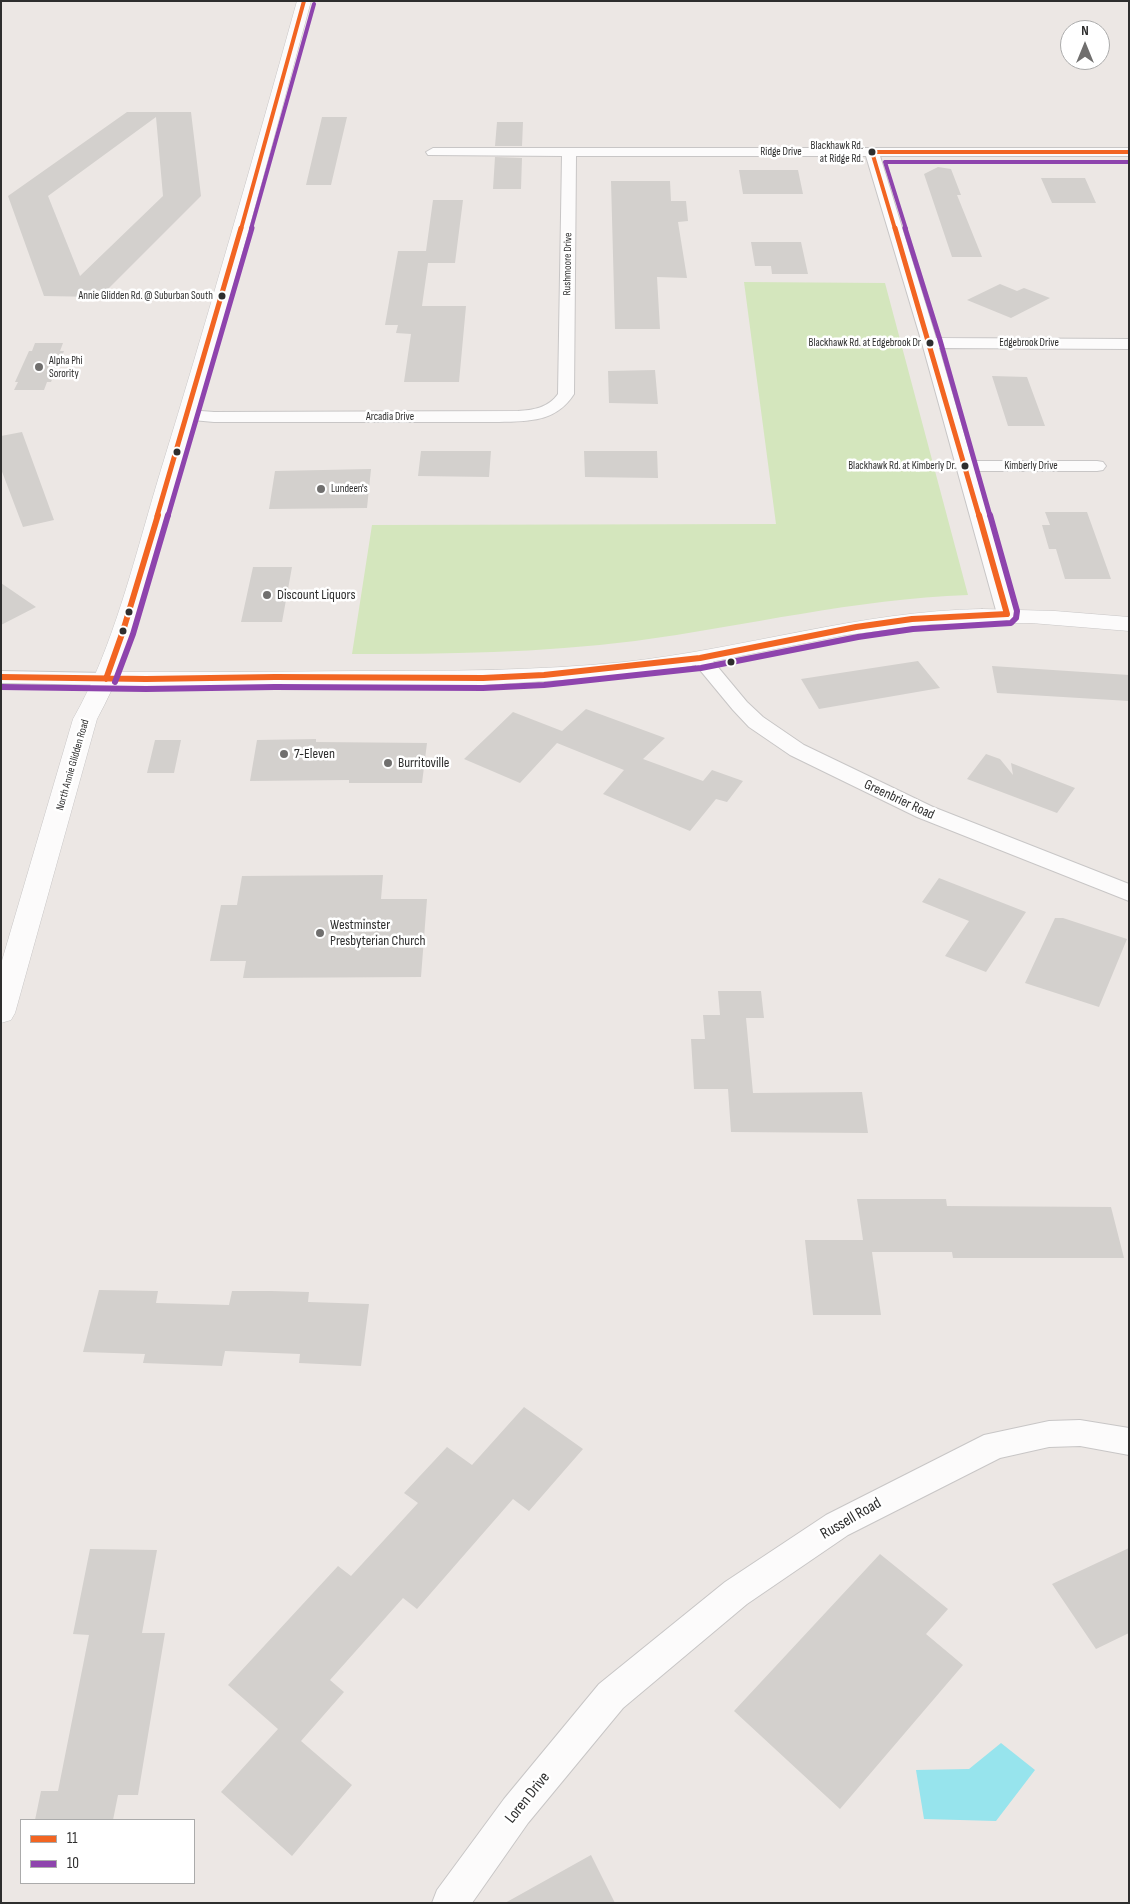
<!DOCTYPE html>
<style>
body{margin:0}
#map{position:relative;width:1130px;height:1904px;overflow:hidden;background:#ece7e4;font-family:"Sofia Sans Condensed",sans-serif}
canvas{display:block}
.frame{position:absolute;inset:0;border:2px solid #2e2e2e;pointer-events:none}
.legend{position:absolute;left:20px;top:1819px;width:175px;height:65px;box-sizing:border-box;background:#fff;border:1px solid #ababab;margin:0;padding:6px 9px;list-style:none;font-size:15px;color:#2e2e2e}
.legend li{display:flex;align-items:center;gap:10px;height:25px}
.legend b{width:25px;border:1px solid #ababab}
.north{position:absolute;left:1060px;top:20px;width:50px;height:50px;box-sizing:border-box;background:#fff;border:1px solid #ababab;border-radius:50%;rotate:0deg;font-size:14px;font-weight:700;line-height:20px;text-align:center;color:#2e2e2e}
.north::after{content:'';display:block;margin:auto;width:18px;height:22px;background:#706f6e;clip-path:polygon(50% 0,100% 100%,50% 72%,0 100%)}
</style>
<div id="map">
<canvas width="1130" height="1904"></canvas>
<div class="frame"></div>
<ul class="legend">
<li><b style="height:6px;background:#f26522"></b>11</li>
<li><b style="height:6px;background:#8e44ad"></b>10</li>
</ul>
<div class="north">N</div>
</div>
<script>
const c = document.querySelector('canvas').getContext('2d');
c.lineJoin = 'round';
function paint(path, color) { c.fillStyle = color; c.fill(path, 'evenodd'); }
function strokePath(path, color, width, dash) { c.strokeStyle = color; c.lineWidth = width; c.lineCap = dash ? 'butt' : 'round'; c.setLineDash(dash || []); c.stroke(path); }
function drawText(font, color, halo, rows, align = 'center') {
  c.font = font + ' "Sofia Sans Condensed",sans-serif'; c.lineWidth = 5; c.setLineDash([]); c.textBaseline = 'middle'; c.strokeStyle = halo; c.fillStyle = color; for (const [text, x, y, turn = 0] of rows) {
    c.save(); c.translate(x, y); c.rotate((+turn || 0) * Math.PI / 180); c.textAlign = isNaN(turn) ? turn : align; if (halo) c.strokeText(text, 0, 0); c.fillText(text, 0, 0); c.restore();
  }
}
paint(new Path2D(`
 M 744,282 L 885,283 L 968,595 C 855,599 746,626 635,641 C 540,653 447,654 352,654 L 372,525 L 776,524 Z`), '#d4e6bd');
paint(new Path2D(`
 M 1001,1743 L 1035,1770 L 996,1821 L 924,1819 L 916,1770 L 969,1769 Z`), '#97e4ed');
paint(new Path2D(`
 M 127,112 L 191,112 L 201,196 L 100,297 L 44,296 L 8,196 ZM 156,117 L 163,196 L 80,276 L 48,196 Z
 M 322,117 L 347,117 L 331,185 L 306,185 Z
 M 497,122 L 523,122 L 522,146 L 495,146 Z
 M 495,157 L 522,158 L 521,189 L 493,189 Z
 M 938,167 L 951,169 L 961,195 L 957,195 L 982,257 L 952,257 L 924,174 Z
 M 739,170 L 798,170 L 803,194 L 743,194 Z
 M 1041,178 L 1085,178 L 1096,203 L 1052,203 Z
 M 611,181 L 670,181 L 671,201 L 686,201 L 688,221 L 678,222 L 687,278 L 657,277 L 660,329 L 615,329 Z
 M 433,200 L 463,200 L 455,263 L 428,263 L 422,306 L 466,306 L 459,382 L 404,382 L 411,334 L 396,333 L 398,325 L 385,325 L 398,251 L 426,251 Z
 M 751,242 L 801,242 L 808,274 L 772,274 L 771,266 L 755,266 Z
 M 1000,284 L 1017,291 L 1024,288 L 1050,298 L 1011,318 L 967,300 Z
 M 35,343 L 63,343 L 60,351 L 64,351 L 51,382 L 47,382 L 44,390 L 14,390 L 18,382 L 15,382 L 29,351 L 32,351 Z
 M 655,370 L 658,404 L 609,403 L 608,371 Z
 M 992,376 L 1027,377 L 1045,426 L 1008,426 Z
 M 22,432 L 54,520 L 23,527 L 1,469 L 1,436 Z
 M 421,451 L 491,451 L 489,477 L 418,476 Z
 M 584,451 L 657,451 L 658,478 L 585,477 Z
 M 371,469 L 367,508 L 269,509 L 275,471 Z
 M 1045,512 L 1087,512 L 1111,579 L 1065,579 L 1056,549 L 1049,549 L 1042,525 L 1050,525 Z
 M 253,567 L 292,567 L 282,622 L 241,622 Z
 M 1,583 L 36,607 L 1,625 Z
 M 918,661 L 940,688 L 819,709 L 801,679 Z
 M 992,666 L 1129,675 L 1129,701 L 997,693 Z
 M 586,709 L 665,738 L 643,759 L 703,781 L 712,770 L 743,781 L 727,802 L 716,799 L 690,831 L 603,794 L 624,770 L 557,743 L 520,783 L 464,759 L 513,712 L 562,731 Z
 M 316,739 L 316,742 L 427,743 L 422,783 L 349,783 L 349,780 L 250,781 L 257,740 Z
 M 155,740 L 181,740 L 174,773 L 147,773 Z
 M 986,754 L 1000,759 L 1013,775 L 1011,763 L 1075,788 L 1057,813 L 967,779 Z
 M 383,875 L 381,899 L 427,899 L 421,977 L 243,978 L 246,961 L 210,961 L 221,905 L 237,905 L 242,876 Z
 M 939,878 L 1026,912 L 986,972 L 945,956 L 969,921 L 922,902 Z
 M 1055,918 L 1063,918 L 1127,939 L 1099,1007 L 1025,983 Z
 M 718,991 L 761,991 L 764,1018 L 746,1018 L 753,1093 L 862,1092 L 868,1133 L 731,1132 L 728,1089 L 694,1089 L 691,1039 L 705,1039 L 703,1015 L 720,1015 Z
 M 857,1199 L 946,1199 L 947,1206 L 1111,1207 L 1124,1258 L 953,1258 L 952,1252 L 872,1252 L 881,1315 L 813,1315 L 805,1240 L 863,1240 Z
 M 99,1290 L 158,1291 L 156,1303 L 229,1305 L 232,1291 L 271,1291 L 309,1292 L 308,1302 L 369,1304 L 361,1366 L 299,1363 L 300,1354 L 225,1351 L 222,1366 L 143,1363 L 145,1354 L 83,1352 Z
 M 524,1407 L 583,1449 L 529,1511 L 513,1499 L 417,1609 L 403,1598 L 330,1680 L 344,1692 L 301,1741 L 352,1785 L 292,1856 L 221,1792 L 278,1729 L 228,1685 L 338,1566 L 351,1576 L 418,1503 L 404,1493 L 447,1447 L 472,1465 Z
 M 1129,1548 L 1129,1633 L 1096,1649 L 1052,1584 Z
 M 90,1549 L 157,1550 L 142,1633 L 165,1633 L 138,1795 L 118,1795 L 113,1820 L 35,1820 L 41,1791 L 58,1791 L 89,1635 L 73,1634 Z
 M 880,1554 L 948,1609 L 926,1634 L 963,1665 L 840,1809 L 734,1711 Z
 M 591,1855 L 615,1903 L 505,1903 Z`), '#d3d0cd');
const minor = new Path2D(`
 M 433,148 L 1129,148 L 1129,156 L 880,156 L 936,338 L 1129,339 L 1129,349 L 939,348 L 972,461 L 1097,461 L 1103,462 L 1106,466 L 1103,470 L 1097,471 L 975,471 L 1017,614 L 1014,618 L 1007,620 L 1000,618 L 997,614 L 922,343 L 866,156 L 576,156 L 574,394 C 556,422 530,421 499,422 L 214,422 L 182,419 L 180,415 L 182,411 L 188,410 L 214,412 L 518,411 C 533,410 548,408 558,394 L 562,156 L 428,155 L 426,152 Z
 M 700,652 L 707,654 L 747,702 L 763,717 L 804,745 L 933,807 L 1129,884 L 1129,901 L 917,817 L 790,755 L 749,727 L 733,710 L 690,658 L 693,654 Z
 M 1,671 L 106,673 L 113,675 L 116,679 L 113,683 L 106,685 L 1,683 Z
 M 1080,1420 L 1129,1428 L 1129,1455 L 1080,1446 L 1049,1447 L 1000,1458 L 848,1535 L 747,1604 L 623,1708 L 528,1823 L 472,1903 L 432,1903 L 437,1890 L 504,1799 L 599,1684 L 725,1582 L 826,1515 L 984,1435 L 1049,1421 Z`);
const tertiary = new Path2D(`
 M 982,609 L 1055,611 L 1129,617 L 1129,631 L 1031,623 L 933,624 L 846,635 L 675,669 L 593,678 L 483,685 L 106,686 L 98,684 L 94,679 L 98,674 L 106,672 C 190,672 274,672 358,671 C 447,671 535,671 624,662 C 744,649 860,611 982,609 Z`);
const secondary = new Path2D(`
 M 297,1 L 311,1 C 268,160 225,318 179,476 C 156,555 137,647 97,719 L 15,1013 L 11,1020 L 1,1023 L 1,964 L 73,719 C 114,648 136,552 160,473 C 208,317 253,159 297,1 Z`);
strokePath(minor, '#c8c6c6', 2);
strokePath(tertiary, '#c8c6c6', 1);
strokePath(secondary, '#c8c6c6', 1);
paint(minor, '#fcfbfb');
paint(tertiary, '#fcfbfb');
paint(secondary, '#fcfbfb');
strokePath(new Path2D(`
 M 241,229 L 304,1
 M 895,229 L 872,152 L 1129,152`), '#f26522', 4);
strokePath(new Path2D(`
 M 895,228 L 979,516
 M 157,516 L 241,228`), '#f26522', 5);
strokePath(new Path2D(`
 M 1,677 L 146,679 L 275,677 L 483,678 L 544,675 L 700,658 L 856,627 L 912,619 L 1007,614 L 979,515
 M 106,679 L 123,631 L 158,515`), '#f26522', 6);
strokePath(new Path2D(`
 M 251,229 L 314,4
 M 906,229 L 885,162 L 1129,162`), '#8e44ad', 4);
strokePath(new Path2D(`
 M 905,228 L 940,340 L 990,516
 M 168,516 L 252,228`), '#8e44ad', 5);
strokePath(new Path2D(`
 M 115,682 L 133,634 L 168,515
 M 1,687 L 146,689 L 275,687 L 483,688 L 544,685 L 701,668 L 858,637 L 913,629 L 1011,623 L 1016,618 L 1017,611 L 990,515`), '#8e44ad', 6);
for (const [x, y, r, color] of [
 [872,152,4.5,"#2e2e2e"],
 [222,296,4.5,"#2e2e2e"],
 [930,343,4.5,"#2e2e2e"],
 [39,367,5,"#706f6e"],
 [177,452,4.5,"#2e2e2e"],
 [965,466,4.5,"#2e2e2e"],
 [321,489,5,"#706f6e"],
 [267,595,5,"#706f6e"],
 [129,612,4.5,"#2e2e2e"],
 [123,631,4.5,"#2e2e2e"],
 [731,662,4.5,"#2e2e2e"],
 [284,754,5,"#706f6e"],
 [388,763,5,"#706f6e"],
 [320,933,5,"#706f6e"]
]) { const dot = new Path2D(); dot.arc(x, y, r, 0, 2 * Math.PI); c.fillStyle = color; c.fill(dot); strokePath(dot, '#fff', 2); }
drawText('11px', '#2e2e2e', '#fff', [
 ["Blackhawk Rd.",863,146],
 ["at Ridge Rd.",863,159],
 ["Annie Glidden Rd. @ Suburban South",213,296],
 ["Blackhawk Rd. at Edgebrook Dr",921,343],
 ["Blackhawk Rd. at Kimberly Dr.",956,466]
], 'right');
drawText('11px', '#2e2e2e', '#fff', [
 ["Ridge Drive",781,152],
 ["Rushmoore Drive",568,264,-89],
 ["Edgebrook Drive",1029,343],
 ["Arcadia Drive",390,417],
 ["Kimberly Drive",1031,466],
 ["North Annie Glidden Road",73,765,-74]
]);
drawText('11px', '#2e2e2e', '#fff', [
 ["Alpha Phi",49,361],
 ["Sorority",49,374],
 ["Lundeen's",331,489]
], 'left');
drawText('14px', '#2e2e2e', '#fff', [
 ["Discount Liquors",277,595],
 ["7-Eleven",294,754],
 ["Burritoville",398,763],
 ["Westminster",330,925],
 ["Presbyterian Church",330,941]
], 'left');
drawText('14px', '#2e2e2e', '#fff', [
 ["Greenbrier Road",899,800,25]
]);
drawText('16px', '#2e2e2e', '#fff', [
 ["Russell Road",851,1519,-30],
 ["Loren Drive",528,1798,-51]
]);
</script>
